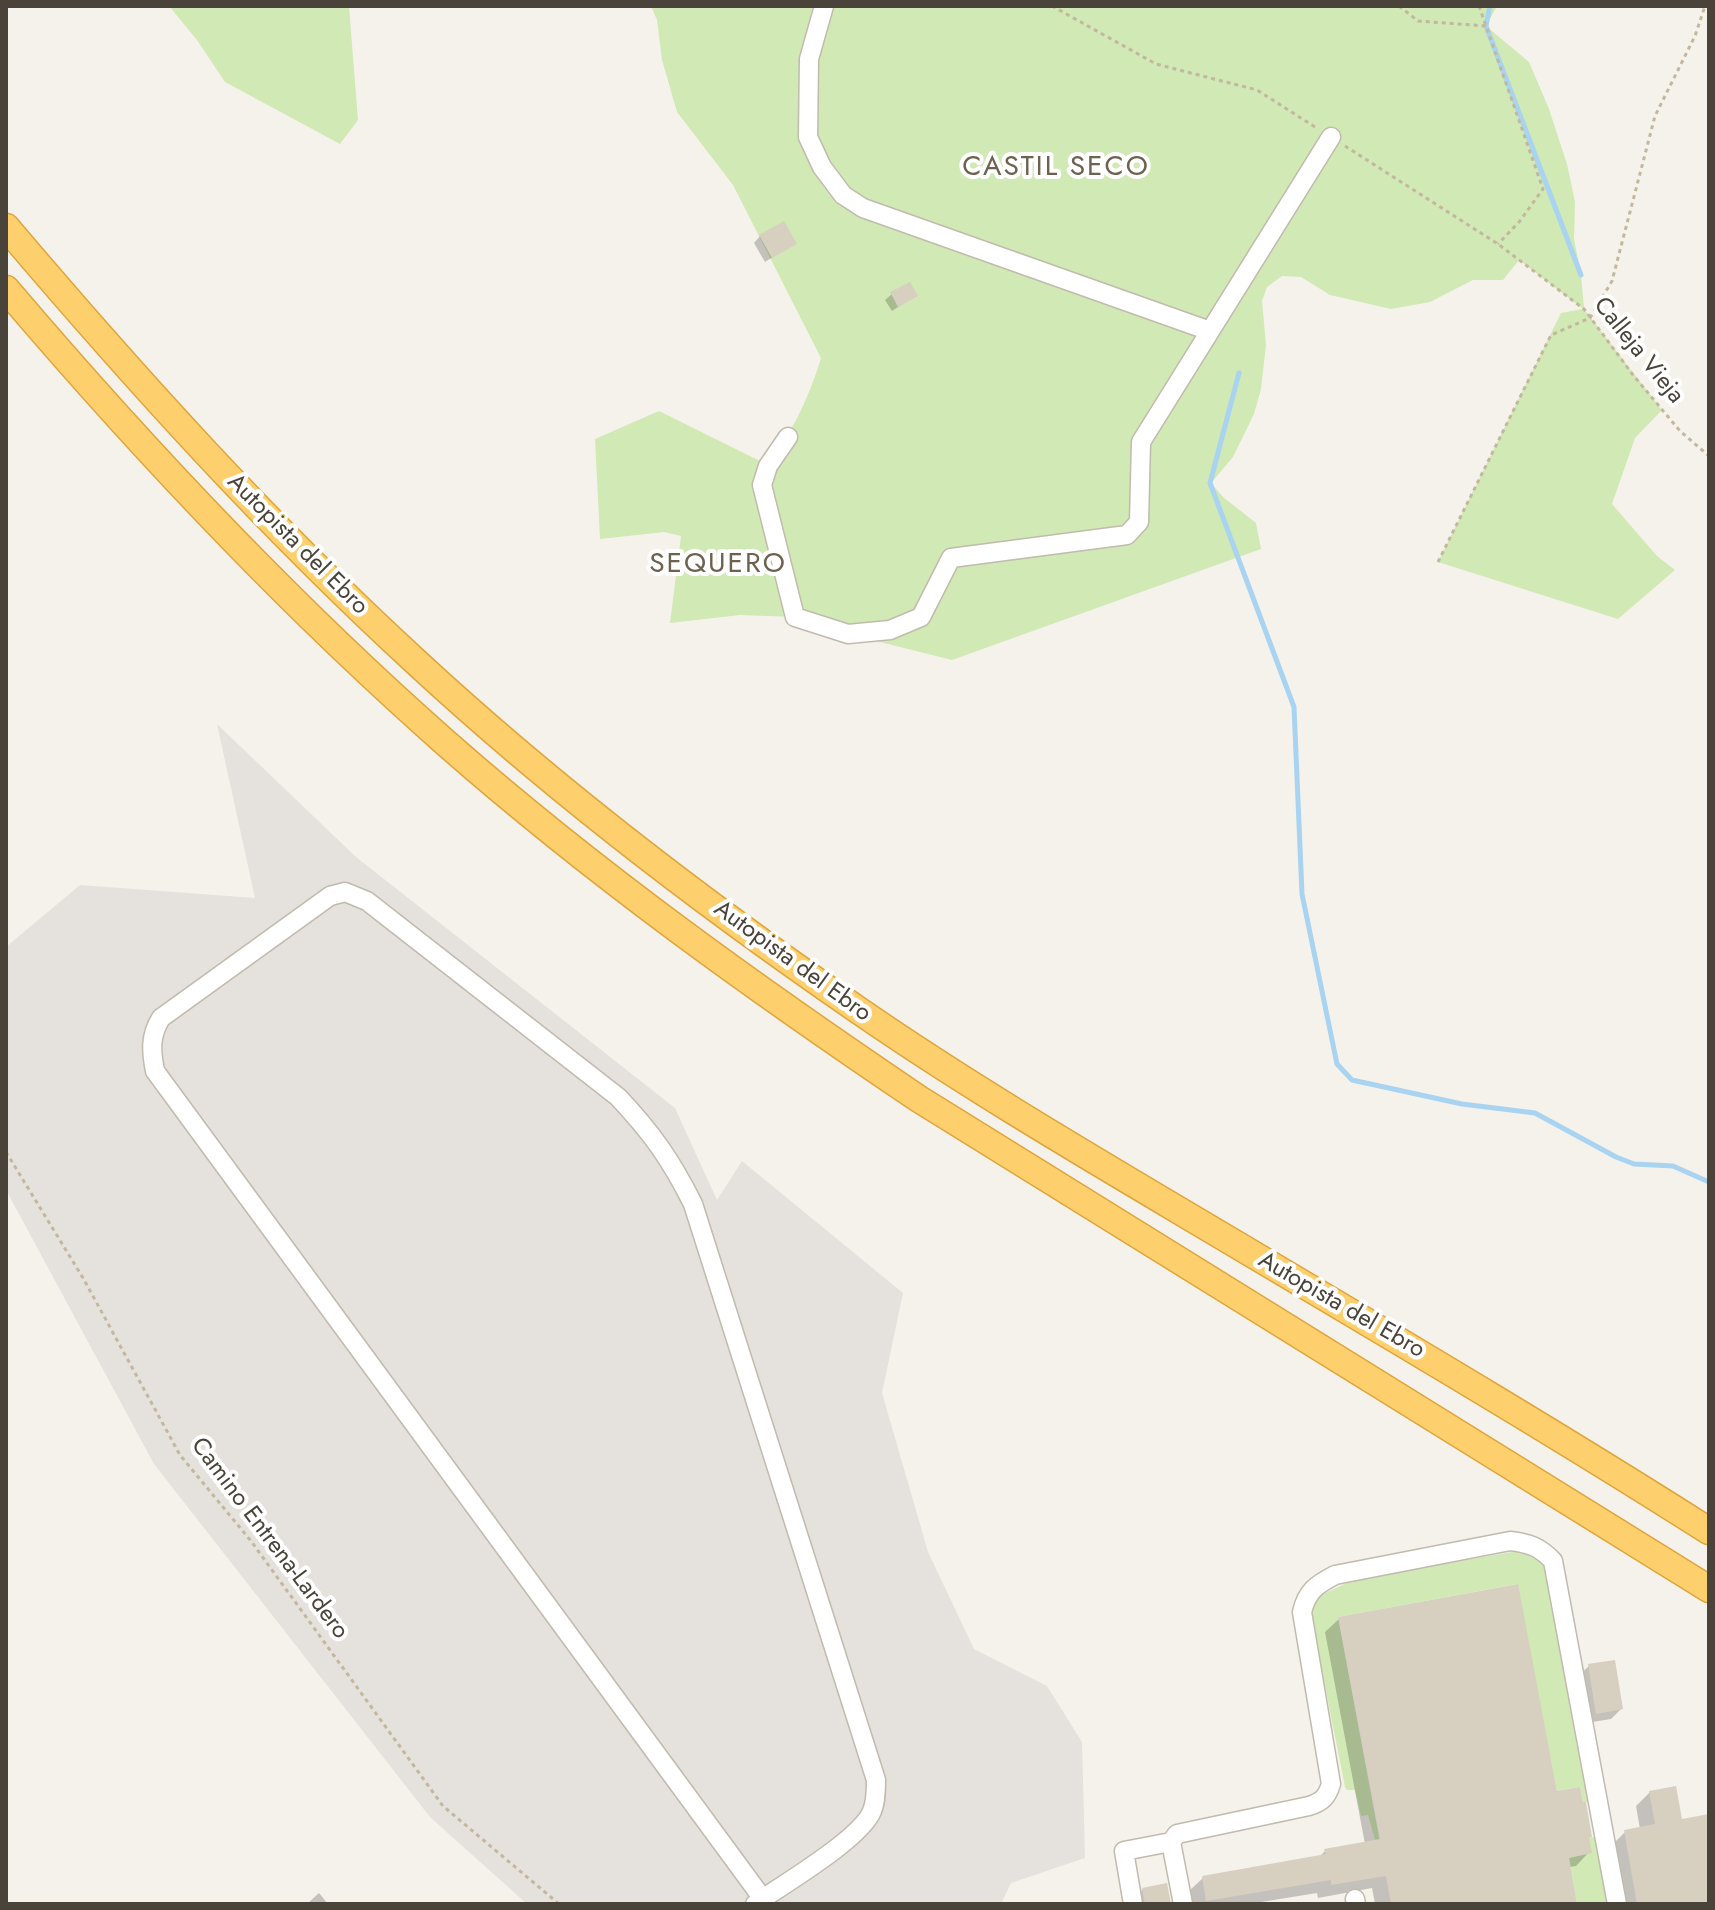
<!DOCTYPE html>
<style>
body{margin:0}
#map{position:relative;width:1715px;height:1910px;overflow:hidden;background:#f5f2eb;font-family:Jost,sans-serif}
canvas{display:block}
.frame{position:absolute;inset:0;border:8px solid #4a4339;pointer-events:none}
</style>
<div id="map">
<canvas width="1715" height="1910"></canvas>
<div class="frame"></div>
</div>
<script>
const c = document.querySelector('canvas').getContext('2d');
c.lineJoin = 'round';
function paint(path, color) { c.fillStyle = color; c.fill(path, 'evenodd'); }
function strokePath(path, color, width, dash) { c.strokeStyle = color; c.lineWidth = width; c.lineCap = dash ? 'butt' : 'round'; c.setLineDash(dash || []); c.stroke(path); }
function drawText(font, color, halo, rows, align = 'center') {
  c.font = font + ' Jost,sans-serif'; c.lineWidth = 8; c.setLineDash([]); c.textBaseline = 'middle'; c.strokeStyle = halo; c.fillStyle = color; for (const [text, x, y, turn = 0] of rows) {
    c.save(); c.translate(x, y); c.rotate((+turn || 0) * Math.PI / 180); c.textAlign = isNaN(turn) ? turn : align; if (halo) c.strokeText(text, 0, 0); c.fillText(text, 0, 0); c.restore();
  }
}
paint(new Path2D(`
 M 217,724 L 356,857 L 675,1108 L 717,1200 L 742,1161 L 903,1293 L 882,1393 L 928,1552 L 974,1649 L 1047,1686 L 1082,1742 L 1085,1858 L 1011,1883 L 1001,1904 L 527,1904 L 430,1817 L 154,1464 L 6,1190 L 6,947 L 80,885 L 255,898 Z`), '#e5e1dc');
paint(new Path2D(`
 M 169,6 L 349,6 L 358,120 L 340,144 L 225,82 L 197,40 Z
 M 651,6 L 1497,6 L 1486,26 L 1529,62 L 1549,109 L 1567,164 L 1575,202 L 1574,239 L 1581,275 L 1584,309 L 1662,410 L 1635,438 L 1612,504 L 1657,556 L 1675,570 L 1618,619 L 1438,562 L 1561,313 L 1583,309 L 1519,260 L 1503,280 L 1473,280 L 1430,302 L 1391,309 L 1330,295 L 1301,277 L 1282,276 L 1267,287 L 1262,301 L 1266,345 L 1261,389 L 1254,414 L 1233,457 L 1211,483 L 1223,497 L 1256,523 L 1261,549 L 952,660 L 848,634 L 795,617 L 740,615 L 670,623 L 681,536 L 664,532 L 600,539 L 595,439 L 659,411 L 768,465 C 792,432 809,398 821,358 L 733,185 L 677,112 L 662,60 L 657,20 Z
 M 1518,1551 C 1533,1554 1541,1558 1550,1570 L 1595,1810 L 1590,1812 L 1588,1802 L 1583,1802 L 1580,1787 L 1557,1791 L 1517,1584 L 1338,1617 L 1380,1843 L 1376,1843 L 1368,1815 L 1361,1816 L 1355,1790 L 1347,1790 L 1345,1787 L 1311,1615 L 1314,1604 L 1319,1596 L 1355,1579 Z
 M 1593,1829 L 1598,1829 L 1612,1904 L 1577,1904 L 1569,1858 L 1589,1838 L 1594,1837 Z`), '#d1e9b4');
paint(new Path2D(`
 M 760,236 L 794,244 L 765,262 L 754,243 Z
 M 892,294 L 915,296 L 892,311 L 885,300 Z
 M 1339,1619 L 1555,1793 L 1587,1840 L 1589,1852 L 1576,1866 L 1569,1867 L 1575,1904 L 1375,1904 L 1372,1888 L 1318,1898 L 1317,1893 L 1249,1904 L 1191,1904 L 1189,1891 L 1203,1878 L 1319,1857 L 1325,1851 L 1365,1844 L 1325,1632 Z
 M 1589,1666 L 1621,1709 L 1611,1719 L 1586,1723 L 1578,1676 Z
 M 1650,1792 L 1680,1822 L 1709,1816 L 1709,1904 L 1622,1904 L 1611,1846 L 1625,1832 L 1640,1829 L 1636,1806 Z
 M 1143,1889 L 1169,1904 L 1138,1904 L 1137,1896 Z
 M 319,1893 L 328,1904 L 307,1904 L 308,1903 Z`), '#0003');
strokePath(new Path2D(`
 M 1490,6 L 1486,26 L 1581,275
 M 1239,373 L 1210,483 L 1294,707 L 1302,894 L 1337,1064 L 1352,1080 L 1462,1104 L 1535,1113 L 1616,1157 L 1634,1164 L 1673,1166 L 1709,1182`), '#a8d3f1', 5);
paint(new Path2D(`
 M 784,221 L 797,244 L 772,258 L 759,235 Z
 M 910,282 L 918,296 L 898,307 L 890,292 Z
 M 1518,1584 L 1557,1791 L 1580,1787 L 1583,1802 L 1586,1802 L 1592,1837 L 1589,1838 L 1592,1853 L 1569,1858 L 1577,1904 L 1391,1904 L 1386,1876 L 1331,1885 L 1331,1880 L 1206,1901 L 1202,1876 L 1326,1854 L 1324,1849 L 1380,1839 L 1338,1617 Z
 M 1615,1660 L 1623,1709 L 1596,1714 L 1588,1664 Z
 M 1676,1786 L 1682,1819 L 1709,1814 L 1709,1904 L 1637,1904 L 1624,1830 L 1655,1824 L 1649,1791 Z
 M 1167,1883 L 1171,1904 L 1145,1904 L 1142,1888 Z`), '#d7cfc0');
const minor = new Path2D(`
 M 824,6 L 809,59 L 808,137 L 822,167 L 843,195 L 863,208 L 1210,331
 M 788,437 L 768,466 L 762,485 L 795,617 L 848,634 L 890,630 L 921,617 L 951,558 L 1127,535 L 1139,522 L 1141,442 L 1331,137
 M 1355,1899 L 1356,1904
 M 755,1904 C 782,1885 861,1839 872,1811 C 876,1802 876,1790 876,1780 L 693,1204 C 671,1160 652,1133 618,1097 L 367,901 L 345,892 L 330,896 L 161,1018 C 150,1036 151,1050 155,1071 L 763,1899
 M 1133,1904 L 1124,1851 L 1171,1842
 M 1183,1904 L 1171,1842 L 1177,1834 L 1309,1806 C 1322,1802 1327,1797 1331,1784 L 1302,1612 C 1307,1591 1316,1585 1335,1575 L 1510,1541 C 1529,1543 1540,1547 1553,1561 L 1617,1904`);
const highway = new Path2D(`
 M 6,227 C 135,379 268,526 415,661 C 552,788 704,904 858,1010 C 974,1090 1096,1161 1217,1233 C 1382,1331 1547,1428 1709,1531
 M 6,289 C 143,450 288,604 447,744 C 595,874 756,989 919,1099 L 1709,1589`);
strokePath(minor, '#c1bbad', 21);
strokePath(highway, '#dfa53c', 29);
strokePath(new Path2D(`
 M 1052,6 L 1156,64 L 1257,90 L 1315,127
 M 1399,6 L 1418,21 L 1486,26
 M 1479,6 L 1543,189 L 1520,221 L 1498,244
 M 1345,146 L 1498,244 L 1584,309 L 1633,375 L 1680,431 L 1709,456
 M 1438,562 L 1551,335 L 1590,318 L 1612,281 L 1655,116 L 1695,36 L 1705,6
 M 6,1152 L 83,1278 L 180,1455 L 251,1541 L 443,1806 L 559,1904`), '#c3b79e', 3, [4, 4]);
strokePath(minor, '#fff', 18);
strokePath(highway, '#fed06d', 26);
drawText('24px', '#4a4339', '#fff', [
 ["Calleja Vieja",1638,351,51],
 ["Autopista del Ebro",297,545,45],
 ["Autopista del Ebro",792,962,36],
 ["Autopista del Ebro",1341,1306,30],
 ["Camino Entrena-Lardero",269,1539,53]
]);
c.letterSpacing = '2px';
drawText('28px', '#6d6250', '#fff', [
 ["CASTIL SECO",1056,168],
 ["SEQUERO",718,565]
]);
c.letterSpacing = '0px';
</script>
